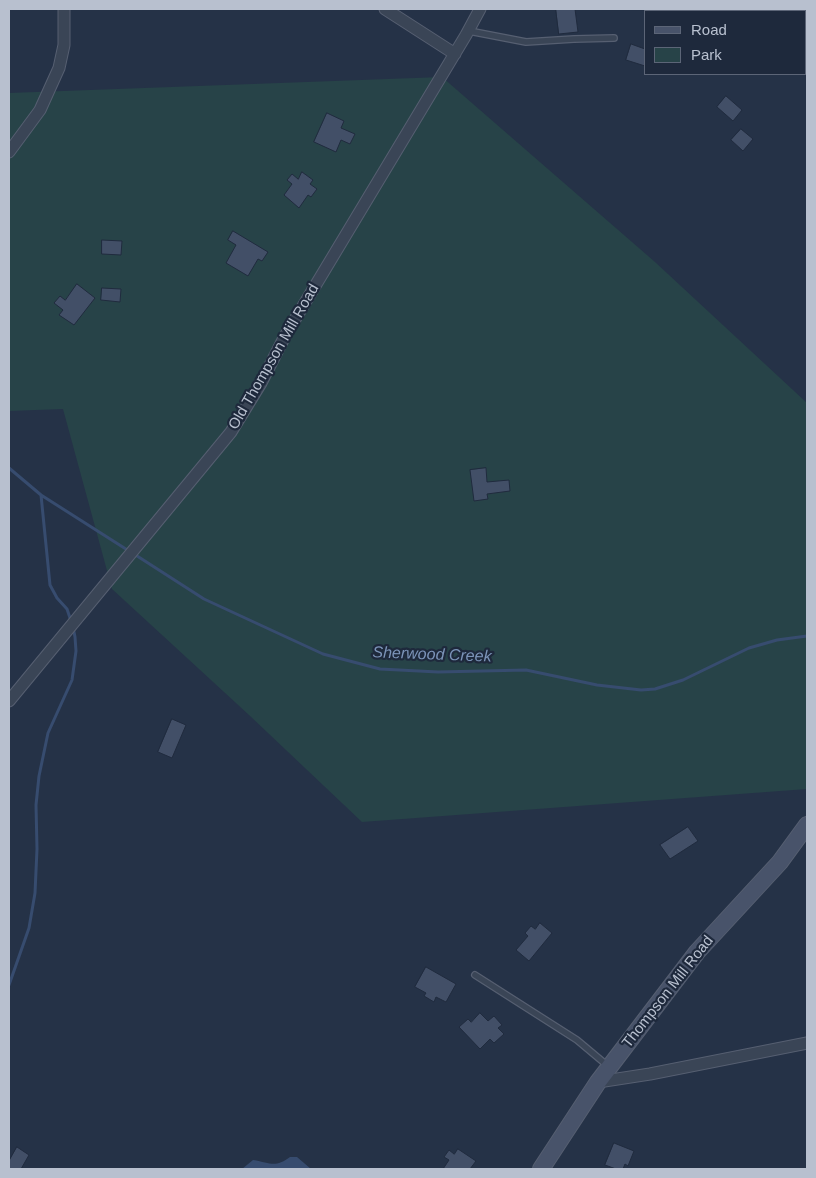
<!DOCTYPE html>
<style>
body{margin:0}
#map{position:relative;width:816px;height:1178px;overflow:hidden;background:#253247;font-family:Helvetica,sans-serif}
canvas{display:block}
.frame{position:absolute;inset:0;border:10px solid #b8c0cf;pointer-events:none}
.legend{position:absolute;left:644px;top:10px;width:162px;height:65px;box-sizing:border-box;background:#1e293c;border:1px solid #5c6577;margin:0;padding:6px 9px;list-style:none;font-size:15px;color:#b8c0cf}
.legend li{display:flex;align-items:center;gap:10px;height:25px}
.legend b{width:25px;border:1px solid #5c6577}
</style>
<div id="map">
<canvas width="816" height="1178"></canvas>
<div class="frame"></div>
<ul class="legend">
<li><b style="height:6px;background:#48536a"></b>Road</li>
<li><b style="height:14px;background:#274348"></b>Park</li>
</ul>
</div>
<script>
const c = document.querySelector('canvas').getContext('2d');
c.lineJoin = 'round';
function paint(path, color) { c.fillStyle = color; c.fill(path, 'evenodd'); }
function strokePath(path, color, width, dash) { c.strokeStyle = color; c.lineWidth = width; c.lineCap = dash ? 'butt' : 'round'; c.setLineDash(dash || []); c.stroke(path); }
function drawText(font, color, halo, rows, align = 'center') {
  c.font = font + ' Helvetica,sans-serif'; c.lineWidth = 4.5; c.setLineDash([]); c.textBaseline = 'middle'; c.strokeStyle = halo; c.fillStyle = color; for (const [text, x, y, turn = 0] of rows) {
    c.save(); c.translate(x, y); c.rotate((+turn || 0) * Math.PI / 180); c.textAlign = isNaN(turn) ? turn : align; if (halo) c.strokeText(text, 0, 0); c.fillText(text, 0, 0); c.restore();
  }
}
paint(new Path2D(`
 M 442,77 L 655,262 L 807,403 L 807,789 L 362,822 L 249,715 L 112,589 L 63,409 L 9,411 L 9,93 Z`), '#274348');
paint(new Path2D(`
 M 290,1157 L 297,1157 L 311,1169 L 242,1169 L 253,1160 C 271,1163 275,1168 290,1157 Z`), '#374c6f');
strokePath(new Path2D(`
 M 9,468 L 41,495 L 129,551
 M 41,495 L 50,585 L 57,598 L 67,609 L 71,621
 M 134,554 L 204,599 L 323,654 L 380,669 L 438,672 L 526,670 L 597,685 L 641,690 L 655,689 L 683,680 L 749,648 L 777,640 L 807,636
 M 9,985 L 29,928 L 35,893 L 37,849 L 36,805 L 39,776 L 48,733 L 72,680 L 76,651 L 75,637 L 73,627`), '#374c6f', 3);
const building = new Path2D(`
 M 556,9 L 575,9 L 578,32 L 559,34 Z
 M 631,44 L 645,49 L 645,66 L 626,60 Z
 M 726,96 L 742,110 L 733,121 L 717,107 Z
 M 327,113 L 344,121 L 341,128 L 355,134 L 350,144 L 341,140 L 336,152 L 314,142 Z
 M 741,129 L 753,139 L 743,151 L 731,140 Z
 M 302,172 L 313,180 L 310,184 L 317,189 L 311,197 L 308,195 L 299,208 L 284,195 L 292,184 L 287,180 L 292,174 L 298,179 Z
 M 233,231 L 268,252 L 262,261 L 258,259 L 248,276 L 226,263 L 236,245 L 228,240 Z
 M 102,240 L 122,241 L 121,255 L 102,254 Z
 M 77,284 L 95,298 L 74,325 L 59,315 L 63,310 L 54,303 L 60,296 L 65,300 Z
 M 102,288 L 121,289 L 120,302 L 101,300 Z
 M 486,468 L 487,482 L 509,480 L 510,491 L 487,494 L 488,499 L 474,501 L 470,470 Z
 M 172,719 L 186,725 L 172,758 L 158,752 Z
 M 688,827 L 698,841 L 670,859 L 660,845 Z
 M 540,923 L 552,933 L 529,961 L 516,950 L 528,936 L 525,933 L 531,926 L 535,929 Z
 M 426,967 L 456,984 L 446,1002 L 436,997 L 434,1002 L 424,996 L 426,993 L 415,987 Z
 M 480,1013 L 488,1021 L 494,1016 L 502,1025 L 498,1028 L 504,1034 L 494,1043 L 490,1039 L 480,1049 L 459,1027 L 468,1019 L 471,1022 Z
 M 614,1143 L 634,1151 L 628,1166 L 625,1164 L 623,1169 L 616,1169 L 605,1165 Z
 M 17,1147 L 29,1155 L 21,1169 L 9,1169 L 9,1161 Z
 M 458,1149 L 476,1161 L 470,1169 L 443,1169 L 449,1160 L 444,1157 L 449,1150 L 454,1154 Z`);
paint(building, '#424f67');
strokePath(building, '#202b3e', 1);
const lane = new Path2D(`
 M 469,31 L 526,42 L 574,39 L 614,38
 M 475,975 L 577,1040 L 608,1066`);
const street = new Path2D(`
 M 385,9 L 455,54
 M 9,152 L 40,110 L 59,68 L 64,45 L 64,9
 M 9,701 L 231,432 L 261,383 L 285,336 L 466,35 L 480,9
 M 598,1082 L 650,1074 L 807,1043`);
const secondary = new Path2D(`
 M 541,1169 L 598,1082 L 697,952 L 780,862 L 807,825`);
strokePath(lane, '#565f71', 8);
strokePath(street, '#565f71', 13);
strokePath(secondary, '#565f71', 18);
strokePath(lane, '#3a4556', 5.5);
strokePath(street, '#3a4556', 11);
strokePath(secondary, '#48536a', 16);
drawText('15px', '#b8c0cf', '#1e293c', [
 ["Old Thompson Mill Road",274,357,-60],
 ["Thompson Mill Road",668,992,-52]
]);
drawText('italic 16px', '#7c94b9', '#1e293c', [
 ["Sherwood Creek",432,655,2]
]);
</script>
